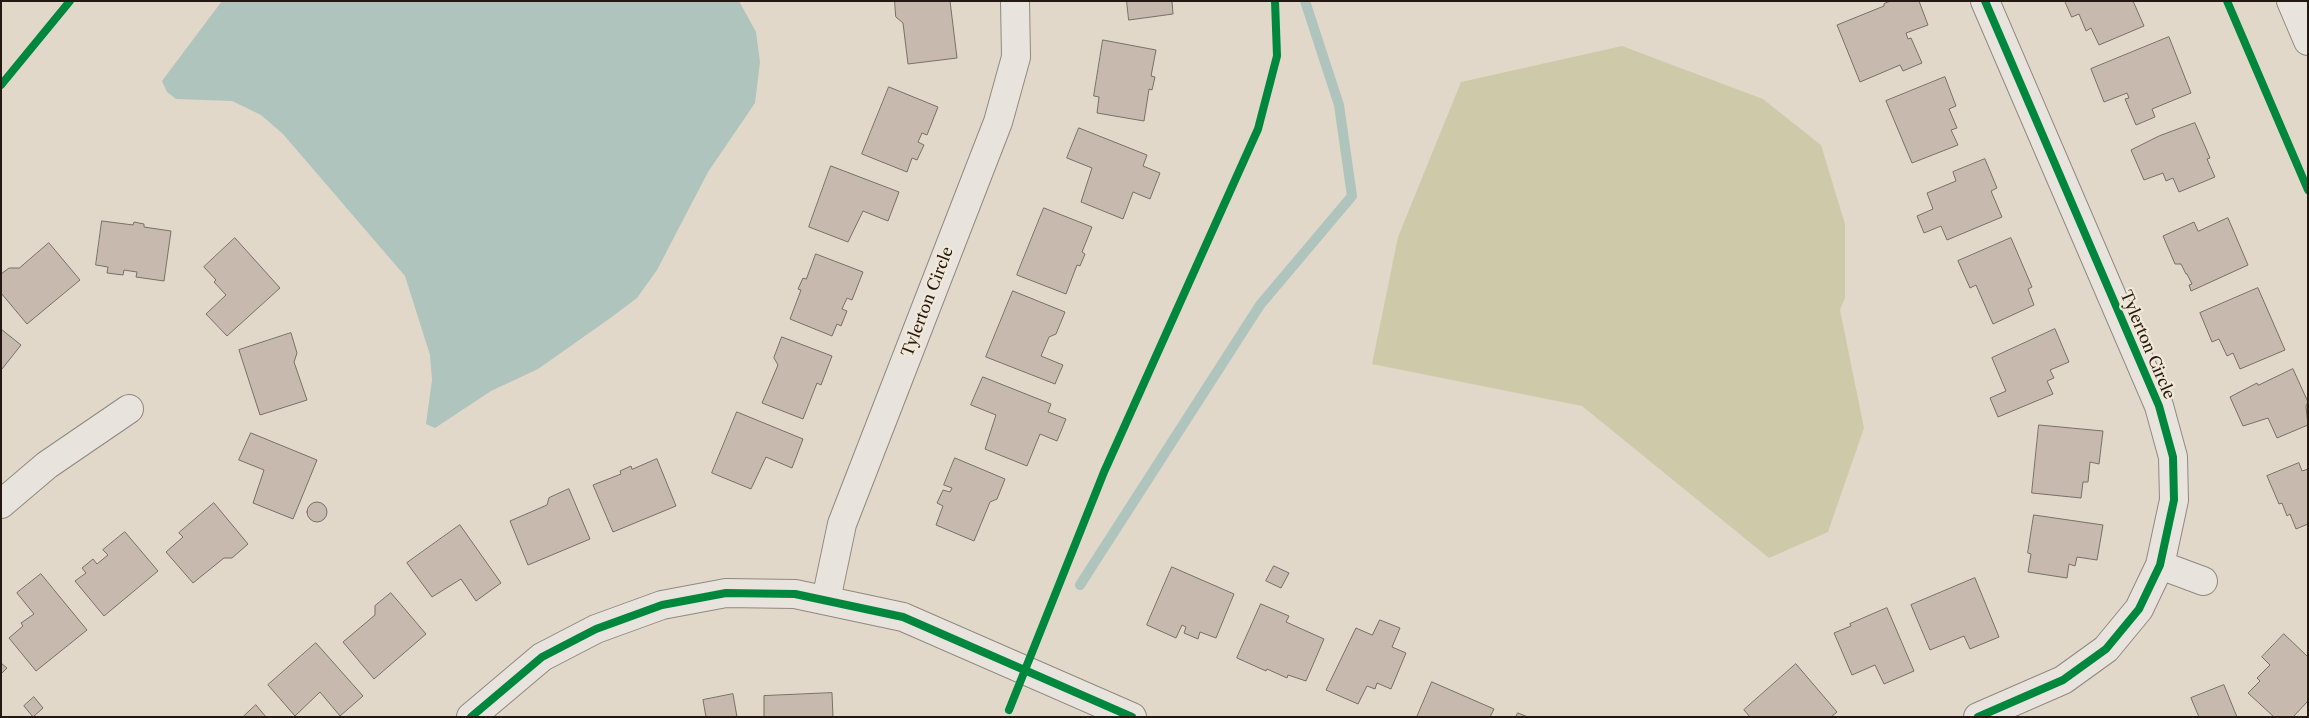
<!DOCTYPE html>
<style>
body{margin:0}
#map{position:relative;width:2309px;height:718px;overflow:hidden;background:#e1d8ca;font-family:"Libre Caslon Text",serif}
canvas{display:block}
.frame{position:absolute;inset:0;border:2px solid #251712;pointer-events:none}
</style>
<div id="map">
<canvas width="2309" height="718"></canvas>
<div class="frame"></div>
</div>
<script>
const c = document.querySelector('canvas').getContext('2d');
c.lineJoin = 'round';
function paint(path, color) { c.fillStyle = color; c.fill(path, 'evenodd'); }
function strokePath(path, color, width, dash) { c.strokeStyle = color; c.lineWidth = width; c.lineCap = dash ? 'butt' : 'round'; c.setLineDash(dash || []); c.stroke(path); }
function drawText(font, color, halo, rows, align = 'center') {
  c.font = font + ' "Libre Caslon Text",serif'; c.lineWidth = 4.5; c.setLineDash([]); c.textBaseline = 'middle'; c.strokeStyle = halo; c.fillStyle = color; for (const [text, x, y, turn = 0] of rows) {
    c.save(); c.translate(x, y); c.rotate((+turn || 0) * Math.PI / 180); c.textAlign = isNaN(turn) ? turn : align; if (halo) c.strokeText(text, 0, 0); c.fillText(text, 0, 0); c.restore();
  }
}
paint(new Path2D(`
 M 1622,46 L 1763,99 L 1821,145 L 1845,224 L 1845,298 L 1840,310 L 1864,428 L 1828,532 L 1769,558 L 1582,406 L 1372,364 L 1398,237 L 1461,82 Z`), '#cecaa9');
paint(new Path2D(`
 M 222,1 L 739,1 L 756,32 L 760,62 L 755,103 L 708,172 L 657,270 L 637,298 L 609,319 L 538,369 L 491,391 L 435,428 L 426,424 L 432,380 L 430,355 L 405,276 L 283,134 L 261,115 L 232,101 L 176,99 L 167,92 L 162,81 Z`), '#aec4bd');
strokePath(new Path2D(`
 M 1080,585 L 1260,305 L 1352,196 L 1339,105 L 1305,1`), '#aec4bd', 10);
const building = new Path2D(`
 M 895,1 L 950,1 L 957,58 L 908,64 L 903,23 L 896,17 Z
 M 1127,1 L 1172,1 L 1173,14 L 1129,20 Z
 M 1891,1 L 1919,1 L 1928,25 L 1906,33 L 1908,39 L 1911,38 L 1922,63 L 1903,71 L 1900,65 L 1860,82 L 1837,25 L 1884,6 L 1884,4 Z
 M 2065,1 L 2133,1 L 2144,26 L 2099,45 L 2091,28 L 2086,31 L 2079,14 L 2072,17 Z
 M 2169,37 L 2191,93 L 2152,109 L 2155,117 L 2136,125 L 2125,99 L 2129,98 L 2127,93 L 2104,102 L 2091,69 Z
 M 1103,40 L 1156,50 L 1151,76 L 1155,77 L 1152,90 L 1149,89 L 1144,121 L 1097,113 L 1099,97 L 1094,96 Z
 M 1945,77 L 1956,106 L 1949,109 L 1957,128 L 1951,130 L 1958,145 L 1912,163 L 1886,101 Z
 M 889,87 L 938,107 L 927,135 L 922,133 L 918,142 L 924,145 L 917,160 L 912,158 L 907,172 L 862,154 Z
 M 2195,123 L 2210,158 L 2207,159 L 2215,177 L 2179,192 L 2173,178 L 2166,181 L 2163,173 L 2144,180 L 2131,150 L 2159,136 Z
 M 1079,128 L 1147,155 L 1143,166 L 1160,173 L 1150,199 L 1133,192 L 1123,219 L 1081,202 L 1092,168 L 1067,158 Z
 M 1985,159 L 1997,188 L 1991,191 L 2002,217 L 1947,240 L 1941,226 L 1924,233 L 1917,216 L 1933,209 L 1927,193 L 1956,181 L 1953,172 Z
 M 831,166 L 899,192 L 888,221 L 863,211 L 848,242 L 809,227 Z
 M 1044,208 L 1092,227 L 1082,252 L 1085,254 L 1080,266 L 1077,265 L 1066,294 L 1017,275 Z
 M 2228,218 L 2248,265 L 2191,291 L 2189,285 L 2192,284 L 2187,274 L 2186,274 L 2181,264 L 2175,264 L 2163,236 L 2194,222 L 2198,231 Z
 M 102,221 L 133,225 L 134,222 L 144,224 L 144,227 L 171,231 L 164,281 L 136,277 L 137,272 L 124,270 L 123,275 L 107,273 L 108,267 L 96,265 Z
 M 235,238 L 280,288 L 227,336 L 206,314 L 226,295 L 214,282 L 216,280 L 204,267 Z
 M 2011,238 L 2032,287 L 2028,289 L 2034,305 L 1993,324 L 1976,285 L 1970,288 L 1958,261 Z
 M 49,243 L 80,280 L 27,324 L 1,293 L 1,274 L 9,268 L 19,268 Z
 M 816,254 L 863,272 L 852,300 L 847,298 L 842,309 L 847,311 L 841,326 L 837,324 L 832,336 L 790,319 L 801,290 L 798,289 L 803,278 L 806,279 Z
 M 2258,288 L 2285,350 L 2240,369 L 2233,353 L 2227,356 L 2219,339 L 2212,342 L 2200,313 Z
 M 1013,291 L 1065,312 L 1056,334 L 1049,337 L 1041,356 L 1063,365 L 1055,384 L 986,357 Z
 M 1,329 L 21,345 L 2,369 L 1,368 Z
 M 2055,329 L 2069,362 L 2050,370 L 2054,378 L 2047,381 L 2053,394 L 1998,417 L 1990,398 L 2006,391 L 1992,358 Z
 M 291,333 L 297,353 L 294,362 L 307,400 L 260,415 L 239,350 Z
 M 782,337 L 832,356 L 821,385 L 817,383 L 803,419 L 762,403 L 778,365 L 774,358 Z
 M 2293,369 L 2308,402 L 2306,406 L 2308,425 L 2277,438 L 2268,418 L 2243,426 L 2230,397 L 2257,383 L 2258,385 Z
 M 983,377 L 1051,404 L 1048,412 L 1066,419 L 1057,441 L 1040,434 L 1027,466 L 985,449 L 996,415 L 971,405 Z
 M 737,412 L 803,439 L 792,468 L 766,457 L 751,489 L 712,473 Z
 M 2039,425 L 2103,431 L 2099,464 L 2090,462 L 2088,482 L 2083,482 L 2081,498 L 2032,493 Z
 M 251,433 L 317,460 L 293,519 L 253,503 L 264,470 L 239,460 Z
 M 955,458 L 1005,479 L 997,499 L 990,502 L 974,541 L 936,525 L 943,506 L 937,503 L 943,490 L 950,492 L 952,488 L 944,485 Z
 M 657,459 L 676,506 L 613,532 L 593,485 L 621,474 L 620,471 L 631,466 L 632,469 Z
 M 2299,463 L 2302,471 L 2308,469 L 2308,524 L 2296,529 L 2290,514 L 2287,516 L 2282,503 L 2279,504 L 2267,476 Z
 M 569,489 L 590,539 L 528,565 L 510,521 L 547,505 L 549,498 Z
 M307 512a10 10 0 1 1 20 0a10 10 0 1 1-20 0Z
 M 214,503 L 248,544 L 232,558 L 224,558 L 193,583 L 166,552 L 183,537 L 179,533 Z
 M 2034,515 L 2103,525 L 2097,560 L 2077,557 L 2075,566 L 2069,564 L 2067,578 L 2028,572 L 2031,554 L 2028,553 Z
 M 460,525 L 501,583 L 476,601 L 461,579 L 432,597 L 407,563 Z
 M 125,532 L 158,571 L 104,616 L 75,581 L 86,573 L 82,568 L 93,559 L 97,564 L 108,555 L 103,550 Z
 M 1274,566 L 1289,573 L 1281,588 L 1266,581 Z
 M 1172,567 L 1234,594 L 1216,638 L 1200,632 L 1198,639 L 1184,633 L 1186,627 L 1182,625 L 1176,638 L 1147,625 Z
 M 41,574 L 87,630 L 36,671 L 9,638 L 23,626 L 21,623 L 34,614 L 17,593 Z
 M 1975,578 L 1999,637 L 1970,649 L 1964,636 L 1930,650 L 1911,605 Z
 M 391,593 L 426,634 L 374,679 L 343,642 L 375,615 L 375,606 Z
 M 1261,604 L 1289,616 L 1286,622 L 1324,639 L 1306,681 L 1288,675 L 1287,678 L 1267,669 L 1266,671 L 1237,658 Z
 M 1887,608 L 1914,671 L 1884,684 L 1875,665 L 1852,675 L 1834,633 L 1851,626 L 1850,624 Z
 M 1380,620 L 1400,628 L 1392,647 L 1406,653 L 1391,689 L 1377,683 L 1375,689 L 1367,686 L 1358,704 L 1326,690 L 1356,628 L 1372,635 Z
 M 2284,634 L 2308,657 L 2308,701 L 2293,717 L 2274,717 L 2248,693 L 2260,681 L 2257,678 L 2270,665 L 2262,657 Z
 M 316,643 L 363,696 L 340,716 L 320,692 L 295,716 L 268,685 Z
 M 1,663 L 7,668 L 1,674 Z
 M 1796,664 L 1837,712 L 1831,717 L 1750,717 L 1744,710 Z
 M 1432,682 L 1494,709 L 1490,717 L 1417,717 Z
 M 2224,685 L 2237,717 L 2199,717 L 2191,698 Z
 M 832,693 L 833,717 L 764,717 L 764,696 Z
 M 733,694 L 737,717 L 706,717 L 703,700 Z
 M 34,697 L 43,708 L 33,717 L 24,706 Z
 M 256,705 L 266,717 L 243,717 Z
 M 1518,713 L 1528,717 L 1516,717 Z`);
paint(building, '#c8b9ae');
strokePath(building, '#767068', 1);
const minor = new Path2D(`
 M 1,504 L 47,465 L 129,409
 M 2160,565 L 2203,581
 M 826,600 L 842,524 L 998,122 L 1016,57 L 1015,1
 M 471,717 L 542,657 L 596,629 L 662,605 L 726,593 L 795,594 L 903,617 L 1132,717
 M 1978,717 L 2063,680 L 2106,649 L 2139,609 L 2160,565 L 2174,500 L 2173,457 L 2159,406 L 1985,1`);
const tertiary = new Path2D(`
 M 2291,1 L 2308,41`);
strokePath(minor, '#908981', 30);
strokePath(tertiary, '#908981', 30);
strokePath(minor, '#e8e3dc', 28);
strokePath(tertiary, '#e8e3dc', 28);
strokePath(new Path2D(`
 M 2227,1 L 2308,190
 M 1,85 L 70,1
 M 1009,710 L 1104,472 L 1258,129 L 1277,56 L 1275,1
 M 471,717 L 542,657 L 596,629 L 662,605 L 726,593 L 795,594 L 903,617 L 1132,717
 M 1978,717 L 2063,680 L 2106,649 L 2139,609 L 2160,565 L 2174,500 L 2173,457 L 2159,406 L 1985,1`), '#00873e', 8);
drawText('16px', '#251712', '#f1e8d7', [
 ["Tylerton Circle",928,302,-69],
 ["Tylerton Circle",2147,345,67]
]);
</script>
